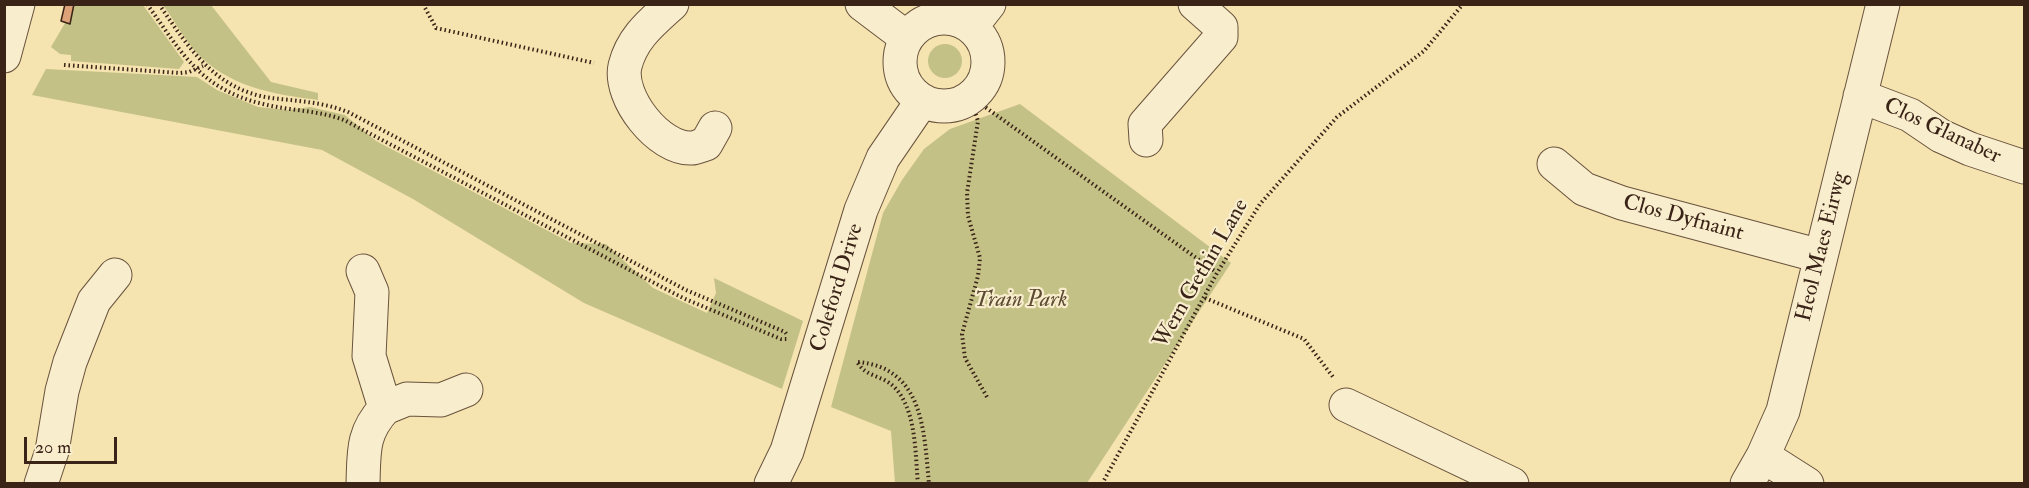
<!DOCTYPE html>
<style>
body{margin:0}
#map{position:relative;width:2029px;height:488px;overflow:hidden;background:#f5e3b0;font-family:"IM FELL Double Pica",serif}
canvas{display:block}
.frame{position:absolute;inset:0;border:6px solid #3a2317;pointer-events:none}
.scale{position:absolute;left:24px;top:437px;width:93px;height:27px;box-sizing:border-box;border:3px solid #3a2317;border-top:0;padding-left:8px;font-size:18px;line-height:21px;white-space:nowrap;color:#3a2317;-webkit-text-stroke:4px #f8edcc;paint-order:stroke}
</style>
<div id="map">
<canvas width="2029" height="488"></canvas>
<div class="frame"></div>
<div class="scale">20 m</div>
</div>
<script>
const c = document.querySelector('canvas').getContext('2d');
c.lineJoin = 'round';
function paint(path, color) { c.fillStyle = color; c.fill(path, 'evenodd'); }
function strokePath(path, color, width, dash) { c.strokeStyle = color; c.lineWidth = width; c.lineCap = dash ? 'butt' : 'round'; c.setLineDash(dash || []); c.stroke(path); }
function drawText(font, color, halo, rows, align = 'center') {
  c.font = font + ' "IM FELL Double Pica",serif'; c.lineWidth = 4.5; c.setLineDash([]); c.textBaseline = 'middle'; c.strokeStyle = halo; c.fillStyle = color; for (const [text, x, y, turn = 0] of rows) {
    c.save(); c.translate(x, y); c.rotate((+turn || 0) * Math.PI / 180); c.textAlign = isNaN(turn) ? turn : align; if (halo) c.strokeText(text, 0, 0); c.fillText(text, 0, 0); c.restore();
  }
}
paint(new Path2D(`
 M 74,5 L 143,5 L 184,62 L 179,69 L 71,61 L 71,55 L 60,54 L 51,47 L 65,23 L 70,23 Z
 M 163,5 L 211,5 L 271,82 L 318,93 L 318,100 C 272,94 228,87 195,51 C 183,37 174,20 163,5 Z
 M928 61a17 17 0 1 1 34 0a17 17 0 1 1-34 0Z
 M 46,69 L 197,77 L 217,90 L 258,107 L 288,110 L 310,107 L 345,115 L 376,141 L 571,243 L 606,244 L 653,288 L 707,313 L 716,293 L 714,278 L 803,321 L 782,389 L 584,303 L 413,199 L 322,150 L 32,95 Z
 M 1020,104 L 1231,263 L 1087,483 L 895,483 L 891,431 L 831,407 L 883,213 L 902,180 L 924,149 L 950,129 Z`), '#c4c186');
const building = new Path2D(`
 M 65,4 L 74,4 L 70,24 L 61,21 Z`);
paint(building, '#dda278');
strokePath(building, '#3a2317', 1.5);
const minor = new Path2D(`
 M 672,4 C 651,23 632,38 625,66 C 618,97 659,150 692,148 C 696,148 701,145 706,144 L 715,128
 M 862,4 L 907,38
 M900 62a44 44 0 1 1 88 0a44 44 0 1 1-88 0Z
 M 971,27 L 989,4
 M 4,56 L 18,4
 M 1860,96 L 1910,115 L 1941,136 L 1970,149 L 2024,167
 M 1146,140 L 1145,124 L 1221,37 L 1221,27 L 1195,4
 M 1554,164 L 1584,189 L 1622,203 L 1820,256
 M 363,271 L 372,292 L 369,356 L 385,408 C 362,433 364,451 363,484
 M 1346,405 L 1512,484
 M 385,408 L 407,399 L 441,400 L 466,390
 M 1763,456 L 1807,484
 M 41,484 L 52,451 L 62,391 L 70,362 L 94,301 L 115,275
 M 771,484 L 787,451 L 861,210 L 883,158 L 922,101
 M 1747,484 L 1763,456 L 1783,411 L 1883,4`);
strokePath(minor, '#69533d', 35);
strokePath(new Path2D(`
 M 147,4 C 182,53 200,89 263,104 C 290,111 318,110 344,120 L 683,298 L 781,339 L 788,339
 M 159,4 C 188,47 215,90 271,98 C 297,101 323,102 348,112 L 686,290 L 785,332 L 788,336
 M 423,4 L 436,28 L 594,63
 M 64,65 L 180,73 L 189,72 L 203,66
 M 970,97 L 978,121 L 967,193 L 968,216 L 980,258 L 978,276 L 962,334 L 965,358 L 987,397
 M 971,97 L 1216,272
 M 1205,298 L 1304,339 L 1333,377
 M 858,362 C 924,368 924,432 929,484
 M 858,363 C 865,376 882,376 892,385 C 917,407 915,454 918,484
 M 1102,484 L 1217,273 L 1260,204 L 1337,117 L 1424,51 L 1463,4`), '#3a2317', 4, [1.5, 3]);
strokePath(minor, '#f8edcc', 33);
drawText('22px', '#3a2317', '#f8edcc', [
 ["Clos Glanaber",1942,132,25],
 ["Clos Dyfnaint",1683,219,15],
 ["Heol Maes Eirwg",1823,247,-76],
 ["Wern Gethin Lane",1202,274,-60],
 ["Coleford Drive",838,288,-73]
]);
drawText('italic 22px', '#5c4a33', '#f8edcc', [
 ["Train Park",1021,301]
]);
</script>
